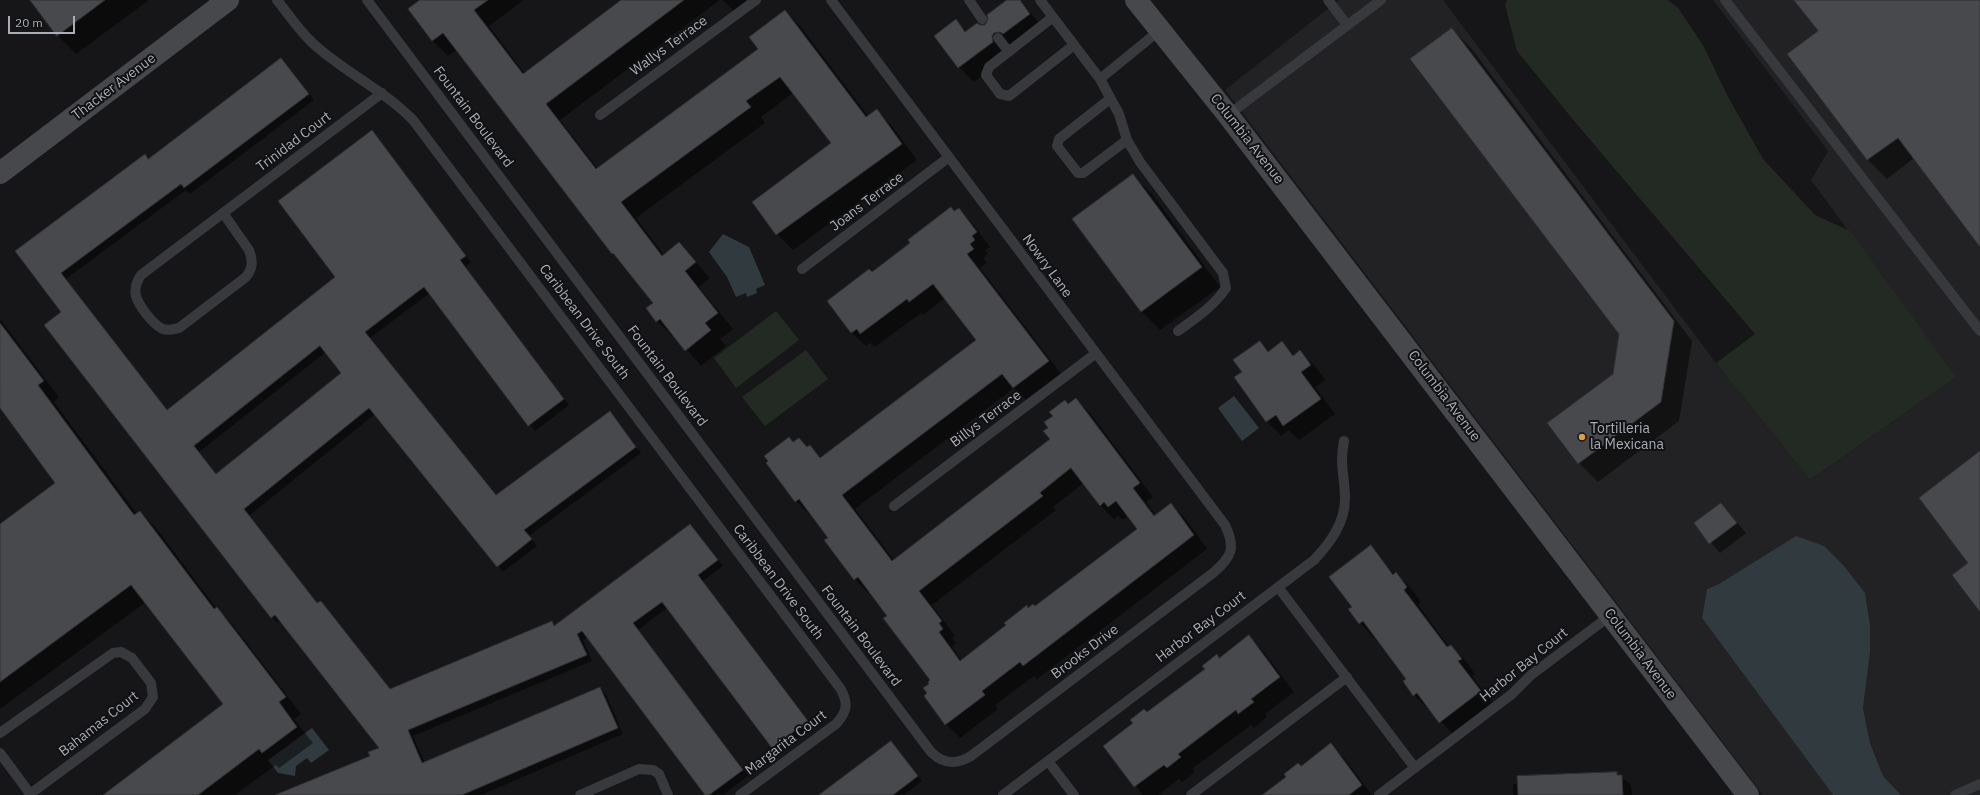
<!DOCTYPE html>
<style>
body{margin:0}
#map{position:relative;width:1980px;height:795px;overflow:hidden;background:#161618;font-family:"IBM Plex Sans",sans-serif}
canvas{display:block}
.scale{position:absolute;left:8px;top:16px;width:67px;height:18px;box-sizing:border-box;border:2px solid #a9aeb6;border-top:0;padding-left:5px;font-size:12px;line-height:14px;white-space:nowrap;color:#a9aeb6;-webkit-text-stroke:3px #111113;paint-order:stroke}
</style>
<div id="map">
<canvas width="1980" height="795"></canvas>
<div class="scale">20 m</div>
</div>
<script>
const c = document.querySelector('canvas').getContext('2d');
c.lineJoin = 'round';
function paint(path, color) { c.fillStyle = color; c.fill(path, 'evenodd'); }
function strokePath(path, color, width, dash) { c.strokeStyle = color; c.lineWidth = width; c.lineCap = dash ? 'butt' : 'round'; c.setLineDash(dash || []); c.stroke(path); }
function drawText(font, color, halo, rows, align = 'center') {
  c.font = font + ' "IBM Plex Sans",sans-serif'; c.lineWidth = 4; c.setLineDash([]); c.textBaseline = 'middle'; c.strokeStyle = halo; c.fillStyle = color; for (const [text, x, y, turn = 0] of rows) {
    c.save(); c.translate(x, y); c.rotate((+turn || 0) * Math.PI / 180); c.textAlign = isNaN(turn) ? turn : align; if (halo) c.strokeText(text, 0, 0); c.fillText(text, 0, 0); c.restore();
  }
}
paint(new Path2D(`
 M 1339,0 L 1443,0 L 1716,363 L 1810,480 L 1956,377 L 1811,180 L 1828,151 L 1713,0 L 1980,0 L 1980,795 L 1901,795 L 1883,777 L 1870,743 L 1863,708 L 1870,653 L 1870,624 L 1865,593 L 1719,584 L 1707,589 L 1702,618 L 1833,795 L 1763,795 L 1225,90 Z`), '#222224');
paint(new Path2D(`
 M 1507,0 L 1668,0 L 1678,8 L 1703,45 L 1727,95 L 1763,159 L 1815,215 L 1850,231 L 1956,377 L 1810,480 L 1716,363 L 1755,334 L 1575,122 L 1517,51 L 1505,5 Z
 M 776,311 L 799,340 L 736,388 L 714,358 Z
 M 806,350 L 828,379 L 765,426 L 742,397 Z`), '#232a23');
paint(new Path2D(`
 M 723,234 L 749,247 L 765,285 L 756,289 L 757,293 L 747,297 L 746,293 L 736,297 L 727,277 L 709,252 Z
 M 1234,396 L 1259,428 L 1242,441 L 1218,408 Z
 M 1796,536 L 1824,546 L 1844,566 L 1865,593 L 1870,624 L 1870,653 L 1863,708 L 1870,743 L 1883,776 L 1901,795 L 1833,795 L 1702,618 L 1707,589 L 1719,584 Z
 M 312,728 L 329,750 L 311,763 L 307,758 L 296,766 L 295,776 L 278,773 L 268,760 Z`), '#313a3f');
paint(new Path2D(`
 M 32,0 L 149,0 L 76,54 L 57,35 Z
 M 422,0 L 524,0 L 489,26 L 525,74 L 623,0 L 720,0 L 560,120 L 598,169 L 759,49 L 785,11 L 800,26 L 869,117 L 877,111 L 892,126 L 917,160 L 793,250 L 777,234 L 754,202 L 832,143 L 793,93 L 761,117 L 765,123 L 636,218 L 664,255 L 679,243 L 710,278 L 699,287 L 733,329 L 720,339 L 726,346 L 701,366 L 674,335 L 672,336 L 657,321 L 654,303 L 613,254 L 457,50 L 448,56 L 433,41 L 410,9 Z
 M 723,0 L 755,0 L 737,14 Z
 M 1009,0 L 1020,0 L 1044,29 L 974,82 L 959,67 L 936,36 L 956,21 L 967,32 L 979,26 L 986,26 Z
 M 1795,0 L 1980,0 L 1980,245 L 1914,158 L 1887,179 L 1868,160 L 1789,54 L 1819,32 Z
 M 1452,29 L 1471,48 L 1692,341 L 1679,421 L 1598,482 L 1579,463 L 1549,423 L 1614,375 L 1620,334 Z
 M 281,59 L 314,100 L 190,194 L 186,190 L 66,279 L 167,411 L 337,277 L 377,138 L 471,262 L 465,267 L 569,405 L 535,431 L 430,293 L 370,338 L 497,496 L 609,412 L 641,453 L 529,536 L 537,546 L 503,572 L 375,414 L 249,516 L 318,604 L 321,602 L 326,608 L 391,690 L 552,622 L 555,626 L 690,525 L 723,566 L 703,581 L 813,727 L 778,753 L 667,608 L 638,630 L 748,776 L 723,795 L 706,795 L 588,637 L 583,640 L 592,661 L 413,736 L 425,763 L 600,688 L 606,694 L 623,734 L 481,795 L 300,795 L 371,756 L 381,748 L 281,621 L 277,623 L 272,617 L 62,312 L 17,252 L 145,156 L 149,160 ZM 326,352 L 343,374 L 217,474 L 199,452 Z
 M 1133,176 L 1152,194 L 1220,287 L 1160,330 L 1141,311 Z
 M 958,209 L 972,223 L 990,247 L 985,250 L 988,254 L 983,258 L 987,263 L 980,268 L 1062,375 L 1027,401 L 1014,388 L 855,509 L 894,560 L 1051,440 L 1050,428 L 1054,416 L 1065,401 L 1069,405 L 1076,400 L 1090,413 L 1153,497 L 1146,502 L 1156,516 L 1171,505 L 1185,518 L 1207,549 L 1037,679 L 1034,676 L 995,705 L 998,709 L 960,738 L 946,724 L 928,693 L 931,681 L 888,616 L 870,592 L 868,593 L 855,579 L 829,538 L 811,514 L 810,515 L 796,501 L 793,443 L 799,439 L 821,458 L 977,340 L 945,298 L 923,315 L 921,313 L 875,347 L 870,343 L 866,346 L 852,333 L 828,301 L 872,273 ZM 1084,483 L 1100,505 L 1114,519 L 1118,516 L 1123,520 L 1128,516 L 1139,529 L 1035,608 L 1029,609 L 962,661 L 952,647 L 956,643 L 952,638 L 955,636 L 932,605 L 1056,510 L 1053,507 Z
 M 0,319 L 59,397 L 54,402 L 137,514 L 140,512 L 156,528 L 217,609 L 233,625 L 301,714 L 294,719 L 313,743 L 279,768 L 276,765 L 235,795 L 104,795 L 224,705 L 146,602 L 0,709 L 0,525 L 56,483 L 0,408 Z
 M 1260,342 L 1269,352 L 1282,342 L 1295,356 L 1300,352 L 1315,366 L 1325,380 L 1315,387 L 1335,414 L 1299,440 L 1289,430 L 1281,436 L 1267,421 L 1235,378 L 1243,372 Z
 M 1721,504 L 1746,533 L 1720,553 L 1695,524 Z
 M 1370,547 L 1395,575 L 1396,574 L 1411,588 L 1421,602 L 1418,605 L 1449,647 L 1451,646 L 1465,660 L 1475,674 L 1472,676 L 1495,706 L 1455,737 L 1430,709 L 1429,710 L 1414,695 L 1407,679 L 1376,637 L 1374,638 L 1360,623 L 1349,610 L 1353,607 Z
 M 1249,637 L 1263,651 L 1294,692 L 1265,714 L 1267,717 L 1254,728 L 1251,725 L 1192,769 L 1195,772 L 1182,782 L 1179,779 L 1158,795 L 1143,795 L 1104,746 L 1206,669 L 1217,656 L 1220,659 Z
 M 891,742 L 922,781 L 904,795 L 820,795 Z
 M 1330,745 L 1345,759 L 1372,795 L 1264,795 Z
 M 1616,773 L 1631,785 L 1632,795 L 1513,795 L 1513,784 Z`), '#0007');
const building = new Path2D(`
 M 30,0 L 105,0 L 57,36 Z
 M 420,0 L 488,0 L 474,10 L 523,74 L 621,0 L 684,0 L 546,104 L 596,169 L 758,49 L 749,37 L 785,10 L 866,117 L 877,109 L 902,144 L 776,235 L 752,202 L 831,143 L 780,77 L 746,101 L 751,107 L 621,202 L 662,256 L 679,242 L 696,262 L 685,271 L 718,313 L 705,323 L 711,330 L 685,351 L 660,319 L 656,322 L 646,308 L 653,303 L 613,253 L 612,254 L 443,33 L 432,41 L 408,9 Z
 M 1007,0 L 1020,0 L 1030,14 L 1003,34 L 1000,32 L 994,33 L 992,36 L 993,42 L 958,68 L 934,36 L 956,19 L 965,32 L 977,23 L 980,25 L 985,25 L 988,19 L 987,15 Z
 M 1794,0 L 1980,0 L 1980,247 L 1898,138 L 1867,160 L 1787,54 L 1818,31 Z
 M 1452,28 L 1674,321 L 1661,402 L 1578,464 L 1547,423 L 1613,374 L 1619,334 L 1410,59 Z
 M 281,58 L 309,94 L 184,188 L 181,184 L 61,273 L 167,410 L 335,277 L 278,201 L 372,130 L 466,256 L 460,260 L 564,399 L 528,426 L 424,287 L 365,332 L 496,495 L 610,411 L 636,447 L 524,530 L 532,539 L 497,567 L 369,408 L 244,509 L 317,603 L 321,601 L 390,689 L 552,621 L 554,626 L 690,524 L 718,560 L 698,575 L 808,721 L 772,748 L 662,602 L 633,623 L 743,770 L 709,795 L 705,795 L 582,631 L 577,634 L 587,655 L 408,730 L 422,763 L 600,687 L 618,728 L 462,795 L 275,795 L 370,756 L 368,752 L 379,748 L 275,615 L 271,618 L 44,325 L 61,312 L 15,251 L 145,154 L 148,159 ZM 320,346 L 341,373 L 216,474 L 194,446 Z
 M 1133,174 L 1202,267 L 1141,312 L 1072,219 Z
 M 951,207 L 954,211 L 959,208 L 977,232 L 972,236 L 975,240 L 970,244 L 974,249 L 967,254 L 1049,361 L 1013,388 L 1002,374 L 842,495 L 892,561 L 1050,439 L 1043,431 L 1048,428 L 1044,422 L 1053,416 L 1049,412 L 1065,400 L 1068,404 L 1076,398 L 1140,483 L 1133,488 L 1154,516 L 1171,503 L 1194,535 L 1023,666 L 1020,662 L 982,691 L 985,695 L 945,725 L 924,696 L 927,693 L 923,688 L 929,684 L 928,682 L 930,680 L 883,618 L 887,616 L 858,577 L 854,580 L 824,540 L 828,538 L 799,499 L 795,502 L 766,463 L 768,461 L 764,456 L 789,437 L 793,442 L 799,438 L 807,447 L 810,445 L 820,458 L 976,340 L 933,284 L 909,302 L 907,299 L 860,334 L 857,329 L 851,333 L 827,301 L 869,269 L 872,272 L 910,243 L 908,240 ZM 1071,468 L 1100,506 L 1104,502 L 1108,507 L 1116,501 L 1137,529 L 1035,606 L 1033,604 L 1028,608 L 1027,605 L 1004,623 L 1006,625 L 960,661 L 939,632 L 943,629 L 939,623 L 942,621 L 919,591 L 1043,496 L 1040,493 Z
 M 0,323 L 44,381 L 38,385 L 134,515 L 140,511 L 214,609 L 217,607 L 286,697 L 279,702 L 297,727 L 262,753 L 259,749 L 198,795 L 103,795 L 223,704 L 131,585 L 0,682 L 0,524 L 55,483 L 0,408 Z
 M 1260,341 L 1268,352 L 1282,341 L 1293,356 L 1300,350 L 1311,365 L 1301,372 L 1321,399 L 1283,426 L 1276,415 L 1266,422 L 1234,377 L 1242,372 L 1233,360 Z
 M 1980,451 L 1980,612 L 1952,575 L 1968,563 L 1919,498 Z
 M 1721,503 L 1737,523 L 1709,544 L 1694,523 Z
 M 1371,545 L 1393,575 L 1396,572 L 1407,587 L 1404,590 L 1447,647 L 1451,645 L 1462,659 L 1458,661 L 1481,691 L 1439,723 L 1417,693 L 1413,696 L 1403,681 L 1406,679 L 1363,621 L 1359,624 L 1348,609 L 1352,607 L 1329,577 Z
 M 1249,635 L 1280,677 L 1251,699 L 1254,702 L 1238,714 L 1236,710 L 1178,754 L 1181,757 L 1167,768 L 1164,765 L 1134,787 L 1103,746 L 1133,723 L 1130,720 L 1144,709 L 1147,712 L 1205,669 L 1202,666 L 1217,654 L 1219,658 Z
 M 891,741 L 918,776 L 893,795 L 819,795 Z
 M 1331,743 L 1362,785 L 1349,795 L 1262,795 L 1286,777 L 1284,774 L 1298,763 L 1301,766 Z
 M 1617,772 L 1617,775 L 1622,775 L 1623,795 L 1518,795 L 1517,776 Z`);
paint(building, '#48494c');
strokePath(building, '#303033', 1);
strokePath(new Path2D(`
 M 277,0 C 290,16 301,34 317,47 C 348,74 385,91 413,120 L 840,688 C 849,703 847,712 836,724 L 740,795
 M 367,0 L 931,752 C 943,764 956,765 971,756 L 1213,573 C 1232,557 1236,548 1225,525 L 831,0
 M 969,0 L 982,19
 M 1040,0 L 1100,79 L 1160,30
 M 1328,0 L 1347,25
 M 1725,0 L 1980,331
 M 1053,17 L 989,67 L 986,75 L 1000,94 L 1009,96 L 1074,45
 M 998,38 L 1009,52
 M 1100,79 L 1119,114 L 1127,140 L 1140,162 L 1223,273 L 1226,288 C 1213,307 1196,318 1178,331
 M 1110,99 L 1059,139 L 1057,146 L 1078,173 L 1083,173 L 1127,140
 M 600,115 L 756,0
 M 1228,115 L 1381,0
 M 223,213 L 249,250 C 253,261 253,268 246,277 L 179,328 C 174,329 169,331 163,329 C 153,325 139,306 136,296 C 134,288 137,281 141,275 L 382,93
 M 802,269 L 949,157
 M 894,506 L 1095,354
 M 1278,587 L 1415,768
 M 0,733 L 113,653 L 121,652 L 132,658 L 151,683 L 153,697 L 145,709 L 30,794
 M 0,753 L 31,795
 M 1048,761 L 1074,795
 M 580,795 L 639,769 L 653,770 L 659,774 L 668,795
 M 1003,795 L 1314,560 C 1330,543 1345,523 1345,499 C 1345,476 1339,466 1344,441
 M 1191,795 L 1347,677
 M 1379,795 L 1512,694 L 1531,675 L 1611,615
 M 1955,795 L 1980,784`), '#37393c', 10);
strokePath(new Path2D(`
 M 1136,0 L 1228,115 L 1748,795
 M 0,173 L 228,0`), '#46484c', 22);
for (const [x, y, r, color] of [
 [1582,437,4,"#de9e48"]
]) { const dot = new Path2D(); dot.arc(x, y, r, 0, 2 * Math.PI); c.fillStyle = color; c.fill(dot); strokePath(dot, '#111113', 1.5); }
drawText('14px', '#a9aeb6', '#111113', [
 ["Wallys Terrace",669,46,-36],
 ["Thacker Avenue",114,87,-37],
 ["Fountain Boulevard",473,117,53],
 ["Columbia Avenue",1247,139,52],
 ["Trinidad Court",294,142,-37],
 ["Joans Terrace",867,202,-37],
 ["Nowry Lane",1047,266,54],
 ["Caribbean Drive South",584,322,53],
 ["Fountain Boulevard",667,376,53],
 ["Columbia Avenue",1444,396,53],
 ["Billys Terrace",986,419,-37],
 ["Caribbean Drive South",778,582,53],
 ["Harbor Bay Court",1201,627,-37],
 ["Fountain Boulevard",861,636,53],
 ["Brooks Drive",1085,652,-37],
 ["Columbia Avenue",1640,654,53],
 ["Harbor Bay Court",1524,665,-39],
 ["Bahamas Court",99,724,-38],
 ["Margarita Court",786,743,-37]
]);
drawText('14px', '#a9aeb6', '#111113', [
 ["Tortilleria",1590,429],
 ["la Mexicana",1590,445]
], 'left');
</script>
